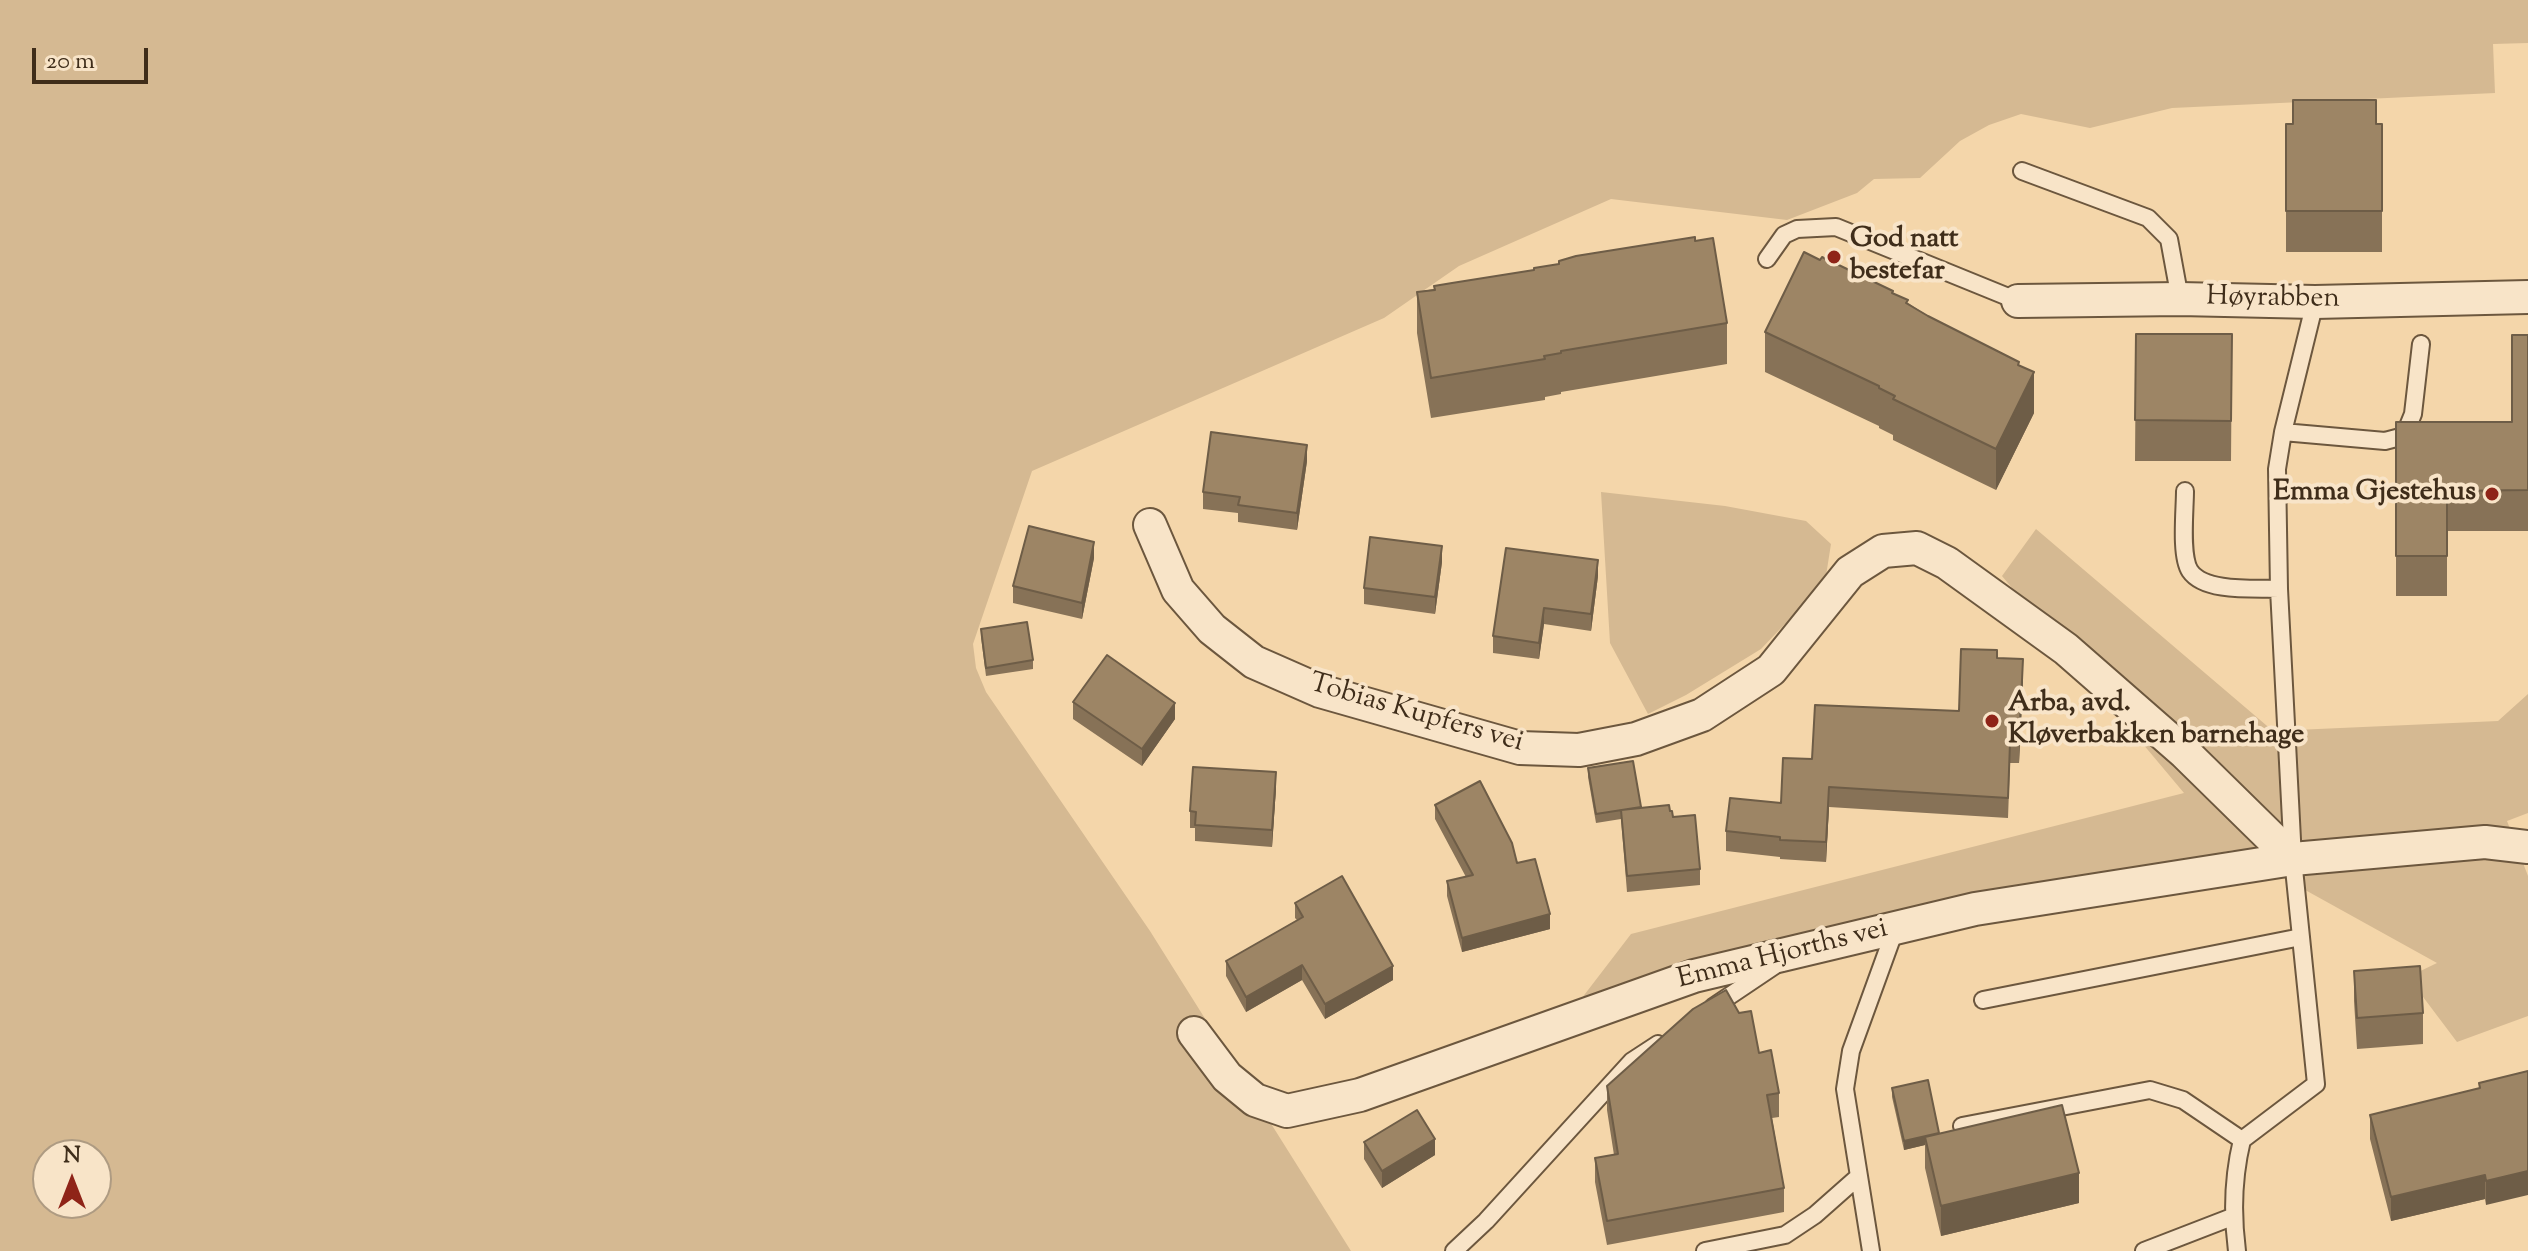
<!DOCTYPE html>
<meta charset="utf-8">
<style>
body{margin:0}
#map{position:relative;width:2528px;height:1251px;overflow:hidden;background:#f4d6aa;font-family:"Sorts Mill Goudy",serif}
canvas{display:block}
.north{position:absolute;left:32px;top:1139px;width:80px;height:80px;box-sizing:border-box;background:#f8e4c8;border:2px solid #ae9b82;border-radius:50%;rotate:0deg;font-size:22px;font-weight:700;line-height:32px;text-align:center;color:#3f2d1a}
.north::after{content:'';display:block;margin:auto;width:28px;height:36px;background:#8f2418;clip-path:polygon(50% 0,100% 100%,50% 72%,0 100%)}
.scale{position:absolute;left:32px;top:48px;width:116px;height:36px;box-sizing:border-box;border:4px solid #3f2d1a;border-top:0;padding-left:10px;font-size:24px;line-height:28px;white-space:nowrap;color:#3f2d1a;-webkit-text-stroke:6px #f8e4c8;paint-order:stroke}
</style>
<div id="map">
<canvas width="2528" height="1251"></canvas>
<div class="north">N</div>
<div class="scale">20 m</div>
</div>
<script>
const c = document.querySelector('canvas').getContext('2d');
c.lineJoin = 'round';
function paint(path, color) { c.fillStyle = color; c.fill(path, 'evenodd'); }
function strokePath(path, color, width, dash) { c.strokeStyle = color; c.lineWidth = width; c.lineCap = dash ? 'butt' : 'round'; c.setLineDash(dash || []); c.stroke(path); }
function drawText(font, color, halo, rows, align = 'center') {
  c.font = font + ' "Sorts Mill Goudy",serif'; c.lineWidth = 8; c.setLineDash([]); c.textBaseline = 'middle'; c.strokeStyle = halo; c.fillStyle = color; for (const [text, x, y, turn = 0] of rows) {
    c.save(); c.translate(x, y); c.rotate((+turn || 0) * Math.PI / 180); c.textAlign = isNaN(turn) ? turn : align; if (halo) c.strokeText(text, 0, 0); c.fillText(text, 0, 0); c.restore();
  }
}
paint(new Path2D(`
 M 0,0 L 2528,0 L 2528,43 L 2493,44 L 2495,93 L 2172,108 L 2090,128 L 2021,114 L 1989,125 L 1960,141 L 1920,178 L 1874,179 L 1857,193 L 1787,220 L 1611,199 L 1459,266 L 1384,318 L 1032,471 L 973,644 L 976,668 L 986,692 L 1150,931 L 1351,1251 L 0,1251 ZM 48,1155 L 96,1155 L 96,1203 L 48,1203 Z
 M 1601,492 L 1725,506 L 1806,521 L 1831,544 L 1825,582 L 1761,649 L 1686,695 L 1648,714 L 1610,643 Z
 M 2036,529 L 2273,731 L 2498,721 L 2528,694 L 2528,813 L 2507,821 L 2528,876 L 2528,1016 L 2457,1042 L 2408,977 L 2437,963 L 2233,850 L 1783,948 L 1575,1007 L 1631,934 L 2184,793 L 2002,576 Z`), '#d5b992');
const service = new Path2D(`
 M 2022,171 L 2148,218 L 2169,239 L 2180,299
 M 1767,259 L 1784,235 L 1797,229 L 1836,227 L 2018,301
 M 2283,432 L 2385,441 L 2404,436 L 2413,414 L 2421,344
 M 2185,491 C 2185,510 2180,556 2190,571 C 2205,593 2256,588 2279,589
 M 1983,1000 L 2301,937
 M 1713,1007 L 1774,966
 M 1962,1126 L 2150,1090 L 2183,1100 L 2242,1140
 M 2242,1140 L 2316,1084 L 2293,859 L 2279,589 L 2277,469 L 2283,432 L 2315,302
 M 1454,1251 L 1486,1221 L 1632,1061 L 1658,1044
 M 1705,1251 L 1785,1235 L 1815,1215 L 1858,1177
 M 1871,1251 L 1845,1089 L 1851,1051 L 1896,927
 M 2144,1251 L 2232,1217
 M 2237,1251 C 2232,1213 2233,1177 2242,1140`);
const minor = new Path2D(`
 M 2018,301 L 2180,299 L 2315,302 L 2528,297
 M 1150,525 L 1178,590 L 1212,629 L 1254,662 L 1320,691 L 1520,748 L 1579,750 L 1636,739 L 1702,715 L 1771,670 L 1850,572 L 1883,551 L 1917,548 L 1947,563 L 2066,649 L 2185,753 L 2293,859
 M 1194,1033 L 1227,1077 L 1255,1100 L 1287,1111 L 1360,1095 L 1694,976 L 1975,909 L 2293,859 L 2485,842 L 2528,847`);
strokePath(service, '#6c573e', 20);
strokePath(minor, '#6c573e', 36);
strokePath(service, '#f8e4c8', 16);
strokePath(minor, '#f8e4c8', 32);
paint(new Path2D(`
 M 2286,124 L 2382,124 L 2382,252 L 2286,252 Z
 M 1695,241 L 1727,323 L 1727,364 L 1561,392 L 1561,394 L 1545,397 L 1545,400 L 1431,418 L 1417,333 L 1417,292 Z
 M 1893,293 L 1928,316 L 2019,365 L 2034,413 L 1996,490 L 1893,440 L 1893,435 L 1879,428 L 1879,426 L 1765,372 L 1765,332 Z
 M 2136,334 L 2232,334 L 2231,461 L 2135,461 Z
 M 2528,335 L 2528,531 L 2447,531 L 2447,596 L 2396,596 L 2396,422 L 2512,422 Z
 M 1307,461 L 1297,530 L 1238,522 L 1238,513 L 1203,509 L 1203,492 Z
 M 1094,558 L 1082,619 L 1013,603 L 1013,586 Z
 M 1442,562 L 1435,614 L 1364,604 L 1364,588 Z
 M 1598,576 L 1591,631 L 1544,624 L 1539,659 L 1493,653 L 1493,636 Z
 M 981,629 L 1033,660 L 1033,669 L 986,676 L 981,637 Z
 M 1997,658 L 2023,679 L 2019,763 L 2010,763 L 2008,818 L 1829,807 L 1826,862 L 1780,859 L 1780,857 L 1726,851 L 1726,831 L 1781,803 L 1812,759 L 1959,711 Z
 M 1073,702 L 1175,719 L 1142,766 L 1073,719 Z
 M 1588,768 L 1641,808 L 1670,811 L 1700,869 L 1700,885 L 1627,892 L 1621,819 L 1596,823 L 1588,777 Z
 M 1276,788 L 1272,847 L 1195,841 L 1195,828 L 1190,828 L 1190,811 Z
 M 1435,805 L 1517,863 L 1550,929 L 1462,952 L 1447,896 L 1447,881 L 1466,877 L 1435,819 Z
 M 1295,903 L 1393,980 L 1325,1019 L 1302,980 L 1246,1012 L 1226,976 L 1226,961 L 1297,920 L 1295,918 Z
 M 2354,971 L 2423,1013 L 2423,1044 L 2357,1049 L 2354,1001 Z
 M 1759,1053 L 1779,1093 L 1779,1117 L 1772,1118 L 1784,1188 L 1784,1212 L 1607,1245 L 1595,1182 L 1595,1158 L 1614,1155 L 1607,1110 L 1607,1086 Z
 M 2528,1071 L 2486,1205 L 2485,1199 L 2391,1221 L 2370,1139 L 2370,1115 L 2479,1088 L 2479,1083 Z
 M 1892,1088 L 1939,1134 L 2079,1203 L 1941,1236 L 1925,1168 L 1925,1145 L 1904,1150 L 1892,1097 Z
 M 1364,1142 L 1435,1155 L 1382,1188 L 1364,1159 Z`), '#877257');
paint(new Path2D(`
 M 2019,362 L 2019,403 L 2034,372 L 2034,413 L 1996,490 L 1996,449 Z
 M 1307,445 L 1307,461 L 1297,530 L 1297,513 Z
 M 1094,542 L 1094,558 L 1082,619 L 1082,603 Z
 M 1442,546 L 1442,562 L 1435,614 L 1435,597 Z
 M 1598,560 L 1598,576 L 1591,631 L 1591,614 Z
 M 1544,608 L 1544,624 L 1539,659 L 1539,643 Z
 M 2023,659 L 2023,679 L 2019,763 L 2019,743 Z
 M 1175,703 L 1175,719 L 1142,766 L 1142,749 Z
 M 1276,772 L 1276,788 L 1272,847 L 1272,830 Z
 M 1829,787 L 1829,807 L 1826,862 L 1826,842 Z
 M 1550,914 L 1550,929 L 1462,952 L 1462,938 Z
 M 1302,965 L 1302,980 L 1246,1012 L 1246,997 Z
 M 1393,966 L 1393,980 L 1325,1019 L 1325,1004 Z
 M 1939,1133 L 1925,1137 L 1925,1145 L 1904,1150 L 1904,1141 Z
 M 1435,1139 L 1435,1155 L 1382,1188 L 1382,1171 Z
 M 2528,1171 L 2528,1195 L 2486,1205 L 2486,1181 Z
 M 2079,1173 L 2079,1203 L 1941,1236 L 1941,1206 Z
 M 2485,1175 L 2485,1199 L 2391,1221 L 2391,1197 Z`), '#6e5d47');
const building = new Path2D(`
 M 2293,100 L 2376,100 L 2376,124 L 2382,124 L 2382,211 L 2286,211 L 2286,124 L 2293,124 Z
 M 1695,237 L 1695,241 L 1713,238 L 1727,323 L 1561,351 L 1561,353 L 1544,356 L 1545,359 L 1431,378 L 1417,292 L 1435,290 L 1434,286 L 1452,283 L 1534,270 L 1534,268 L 1559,264 L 1559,261 L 1576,256 Z
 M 1804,252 L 1820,260 L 1822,257 L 1893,291 L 1892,293 L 1908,300 L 1906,303 L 1928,316 L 2019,362 L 2018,365 L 2034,372 L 1996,449 L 1893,399 L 1895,396 L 1879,388 L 1879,386 L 1765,332 Z
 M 2136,334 L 2232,334 L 2231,421 L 2135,420 Z
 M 2512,335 L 2528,335 L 2528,490 L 2447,491 L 2447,556 L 2396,556 L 2396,422 L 2512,422 Z
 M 1211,432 L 1307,445 L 1297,513 L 1238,505 L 1240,497 L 1203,492 Z
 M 1029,526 L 1094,542 L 1082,603 L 1013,586 Z
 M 1370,537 L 1442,546 L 1435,597 L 1364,588 Z
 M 1506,548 L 1598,560 L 1591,614 L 1544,608 L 1539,643 L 1493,636 Z
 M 1027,622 L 1033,660 L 986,668 L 981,629 Z
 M 1961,649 L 1997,650 L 1997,658 L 2023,659 L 2019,743 L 2010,743 L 2008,798 L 1829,787 L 1826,842 L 1780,840 L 1780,837 L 1726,831 L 1730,798 L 1781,803 L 1783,758 L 1812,759 L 1815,705 L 1959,711 Z
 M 1107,655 L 1175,703 L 1142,749 L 1073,702 Z
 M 1633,761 L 1641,807 L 1596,814 L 1588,768 Z
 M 1193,767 L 1276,772 L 1272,830 L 1195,825 L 1196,812 L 1190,811 Z
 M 1480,781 L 1512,843 L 1517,863 L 1535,859 L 1550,914 L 1462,938 L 1447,881 L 1473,875 L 1435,805 Z
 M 1669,805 L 1670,811 L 1672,811 L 1673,817 L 1695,815 L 1700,869 L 1627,876 L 1621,810 Z
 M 1342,876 L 1393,966 L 1325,1004 L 1302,965 L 1246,997 L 1226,961 L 1303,917 L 1295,903 Z
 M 2420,966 L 2423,1013 L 2357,1018 L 2354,971 Z
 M 1726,990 L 1739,1013 L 1751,1011 L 1759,1053 L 1771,1050 L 1779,1093 L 1767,1095 L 1784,1188 L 1607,1221 L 1595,1158 L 1618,1154 L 1607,1086 L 1693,1009 Z
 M 2528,1071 L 2528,1171 L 2486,1181 L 2485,1175 L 2391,1197 L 2370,1115 L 2480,1088 L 2479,1083 Z
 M 1928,1080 L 1939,1133 L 1904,1141 L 1892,1088 Z
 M 2062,1105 L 2079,1173 L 1941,1206 L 1925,1137 Z
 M 1417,1110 L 1435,1139 L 1382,1171 L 1364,1142 Z`);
paint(building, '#9d8565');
strokePath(building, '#6e5d47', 2);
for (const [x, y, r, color] of [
 [1834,257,8,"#8f2418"],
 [2492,494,8,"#8f2418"],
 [1992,721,8,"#8f2418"]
]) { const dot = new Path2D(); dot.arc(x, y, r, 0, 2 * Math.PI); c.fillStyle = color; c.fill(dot); strokePath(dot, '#f8e4c8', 3); }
drawText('bold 28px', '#3f2d1a', '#f8e4c8', [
 ["God natt",1850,241],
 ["bestefar",1850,273],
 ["Emma Gjestehus",2476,494,"right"],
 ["Arba, avd.",2008,705],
 ["Kløverbakken barnehage",2008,737]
], 'left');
drawText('28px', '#3f2d1a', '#f8e4c8', [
 ["Høyrabben",2273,300,1],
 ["Tobias Kupfers vei",1416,715,16],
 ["Emma Hjorths vei",1783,956,-14]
]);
</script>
